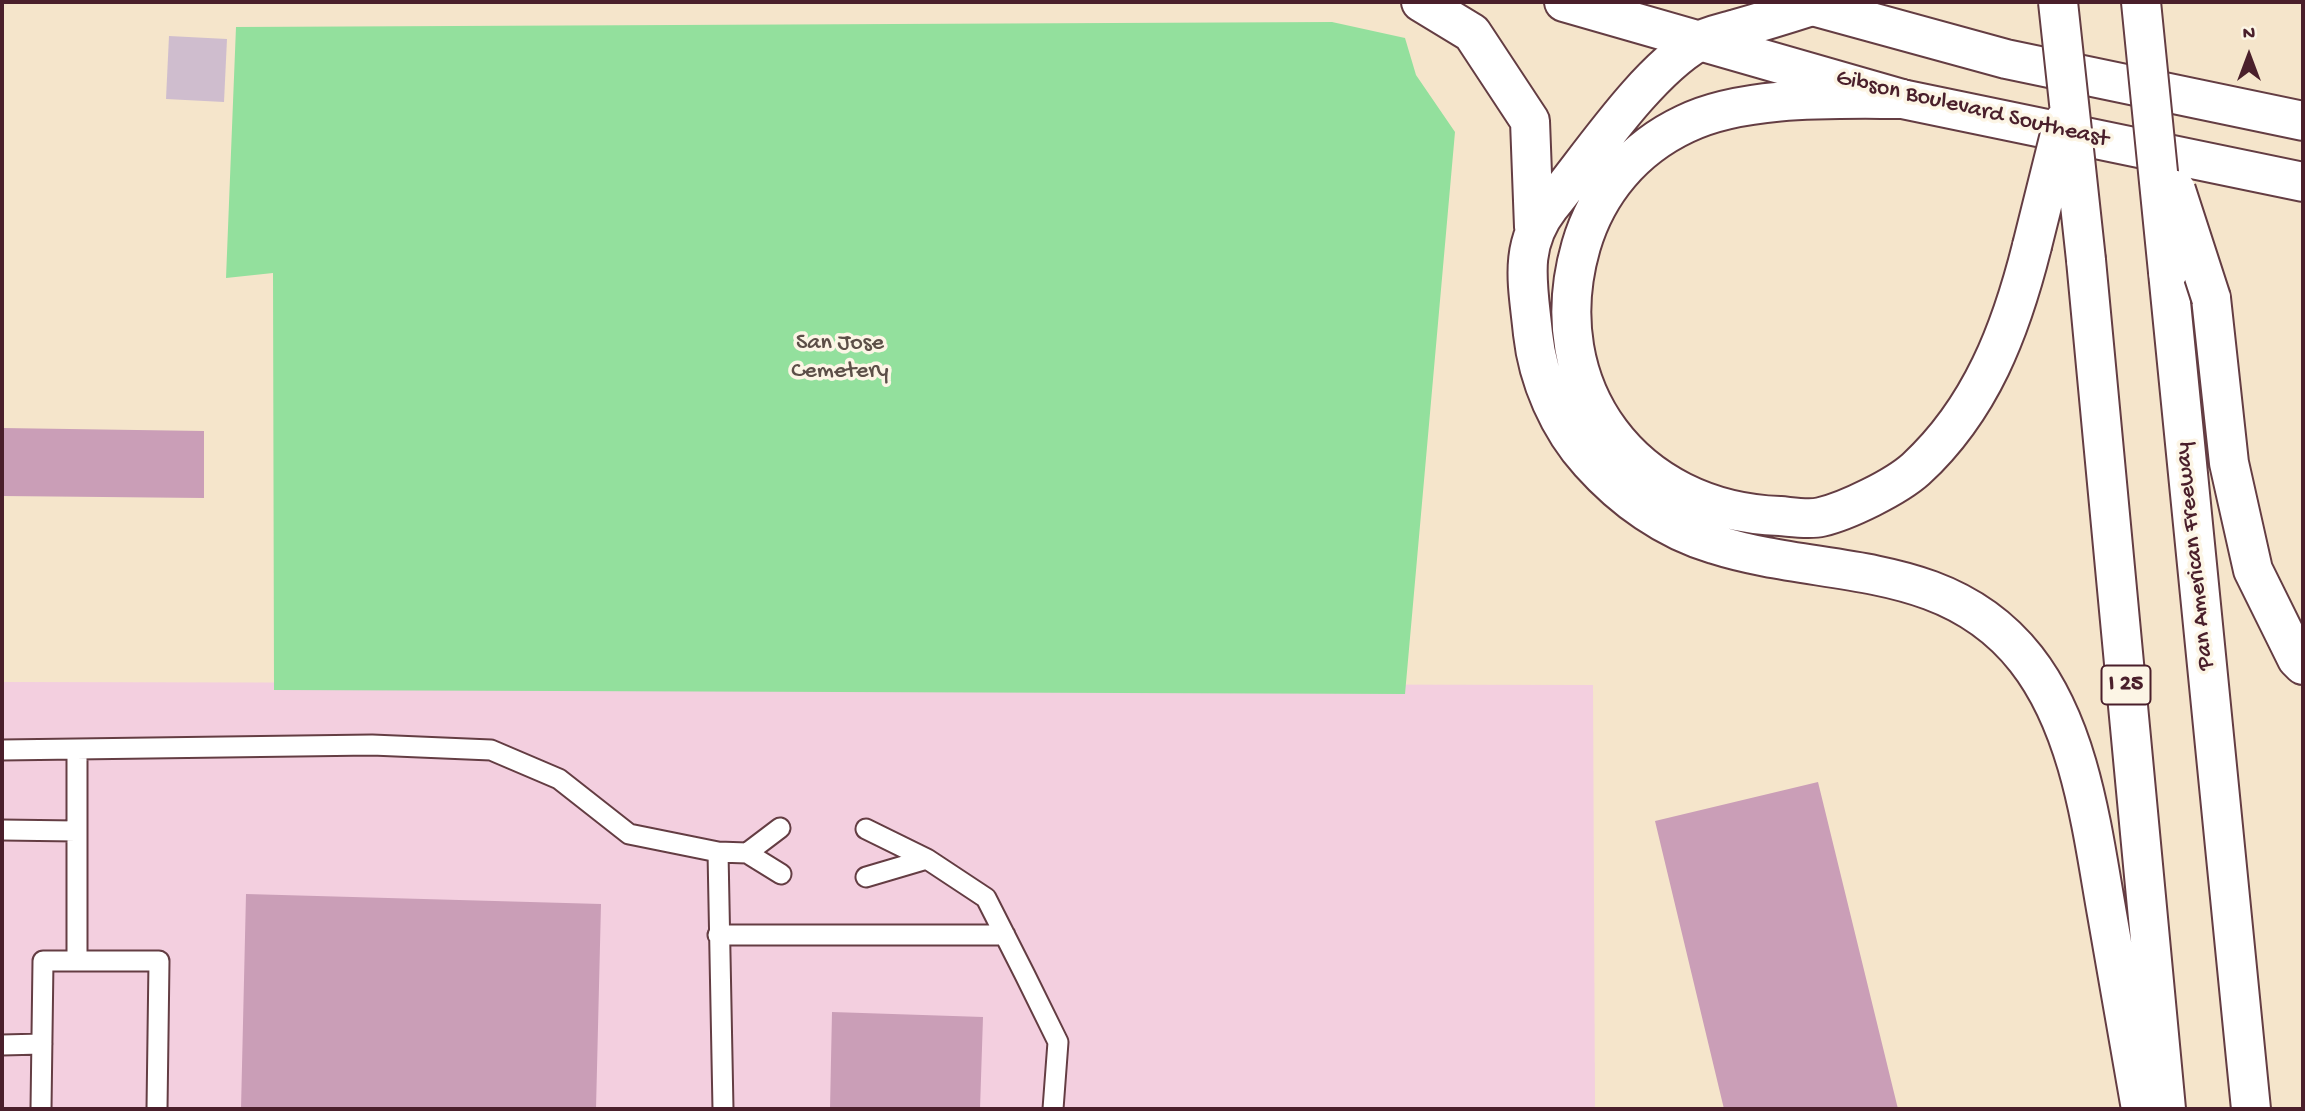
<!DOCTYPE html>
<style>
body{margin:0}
#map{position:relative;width:2305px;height:1111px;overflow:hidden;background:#f5e5cb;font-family:"Gochi Hand",sans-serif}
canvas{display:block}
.frame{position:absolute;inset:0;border:4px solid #4a1f2b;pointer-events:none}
.north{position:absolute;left:2214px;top:21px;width:70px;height:70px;-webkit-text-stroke:5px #fcf5e5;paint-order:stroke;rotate:0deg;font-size:19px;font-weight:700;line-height:28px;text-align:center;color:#4a1f2b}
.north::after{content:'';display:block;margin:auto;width:24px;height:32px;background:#4a1f2b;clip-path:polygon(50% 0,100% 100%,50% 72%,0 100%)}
</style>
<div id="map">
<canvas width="2305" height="1111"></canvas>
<div class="frame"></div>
<div class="north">N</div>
</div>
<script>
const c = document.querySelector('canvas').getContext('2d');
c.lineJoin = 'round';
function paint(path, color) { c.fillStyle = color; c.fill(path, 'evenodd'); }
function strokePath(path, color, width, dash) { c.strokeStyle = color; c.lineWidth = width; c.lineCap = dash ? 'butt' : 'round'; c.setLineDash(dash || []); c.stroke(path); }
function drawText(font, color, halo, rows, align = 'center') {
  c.font = font + ' "Gochi Hand",sans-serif'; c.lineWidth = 7; c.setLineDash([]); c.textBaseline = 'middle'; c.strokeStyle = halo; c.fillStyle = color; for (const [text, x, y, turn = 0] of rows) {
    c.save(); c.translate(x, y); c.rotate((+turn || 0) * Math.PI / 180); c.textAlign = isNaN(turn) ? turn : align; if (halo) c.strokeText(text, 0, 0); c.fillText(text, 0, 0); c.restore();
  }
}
paint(new Path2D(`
 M 2,682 L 1593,685 L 1595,1109 L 2,1109 Z`), '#f3cfdf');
paint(new Path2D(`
 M 169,36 L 227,39 L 224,102 L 166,99 Z`), '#cfbdce');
paint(new Path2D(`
 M 1332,22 L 1405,38 L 1416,75 L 1455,132 L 1405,694 L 274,690 L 273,273 L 226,278 L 236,27 Z`), '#93e09d');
paint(new Path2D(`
 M 2,428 L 204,431 L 204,498 L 2,496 Z
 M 1818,782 L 1898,1109 L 1724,1109 L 1655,821 Z
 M 246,894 L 601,904 L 596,1109 L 241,1109 Z
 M 832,1012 L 983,1017 L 980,1109 L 830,1109 Z`), '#ca9eb7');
const service = new Path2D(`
 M 2,750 L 372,745 L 491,750 L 559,779 L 629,834 L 718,852 L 747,853 L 780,828
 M 77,750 L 77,961
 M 866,829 L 927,859
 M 2,830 L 76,831
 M 718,852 L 723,1109
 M 747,853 L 781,874
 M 866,877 L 927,859 L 986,898 L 1025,975 L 1058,1042 L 1053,1109
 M 718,935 L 1005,935
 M 2,1045 L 42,1044
 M 41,1109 L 43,961 L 159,961 L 157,1109`);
const secondary = new Path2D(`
 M 1564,2 L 1902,99 L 2303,182
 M 1798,2 L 2006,59 L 2303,121`);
const motorway = new Path2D(`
 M 1421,2 L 1472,33 L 1530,121 L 1534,227
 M 1812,6 C 1787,14 1761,22 1736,29 C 1724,33 1709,35 1698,42 C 1645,73 1590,157 1550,206 C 1518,247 1528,284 1533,334 C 1538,380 1559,428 1590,462 C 1623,499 1666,530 1714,544 C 1823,579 1946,557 2026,659 C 2081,729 2092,830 2107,914 C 2118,979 2130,1044 2141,1109
 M 1902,99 C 1838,99 1744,95 1685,124 C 1634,148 1597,191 1581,246 C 1540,388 1634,511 1780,516 C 1792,517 1809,520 1821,517 C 1847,511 1896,487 1916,469 C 1981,409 2011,330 2032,246
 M 2086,260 L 2166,1109
 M 2168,272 L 2251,1109
 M 2211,298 L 2229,463 L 2253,570 L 2297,659 L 2303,665`);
strokePath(service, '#643d43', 23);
strokePath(secondary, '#643d43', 42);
strokePath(motorway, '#643d43', 42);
strokePath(service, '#fff', 19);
strokePath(secondary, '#fff', 38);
strokePath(motorway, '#fff', 38);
const motorwayBridge = new Path2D(`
 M 2058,2 L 2086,260
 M 2141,2 L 2168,272
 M 2176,190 L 2211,298
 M 2032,246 L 2063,122`);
strokePath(motorwayBridge, '#643d43', 42, []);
strokePath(motorwayBridge, '#fff', 38);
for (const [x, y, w] of [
 [2126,685,49]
]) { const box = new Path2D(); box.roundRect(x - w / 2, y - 19.5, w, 39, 5); c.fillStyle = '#fcf5e5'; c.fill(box); strokePath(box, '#4a1f2b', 2); }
drawText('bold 23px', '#4a1f2b', null, [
 ["I 25",2126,685]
]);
drawText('24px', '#4a1f2b', '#fcf5e5', [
 ["Gibson Boulevard Southeast",1972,110,13],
 ["Pan American Freeway",2196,556,-96]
]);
drawText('24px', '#5c4f48', '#fcf5e5', [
 ["San Jose",840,344],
 ["Cemetery",840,372]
]);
</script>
